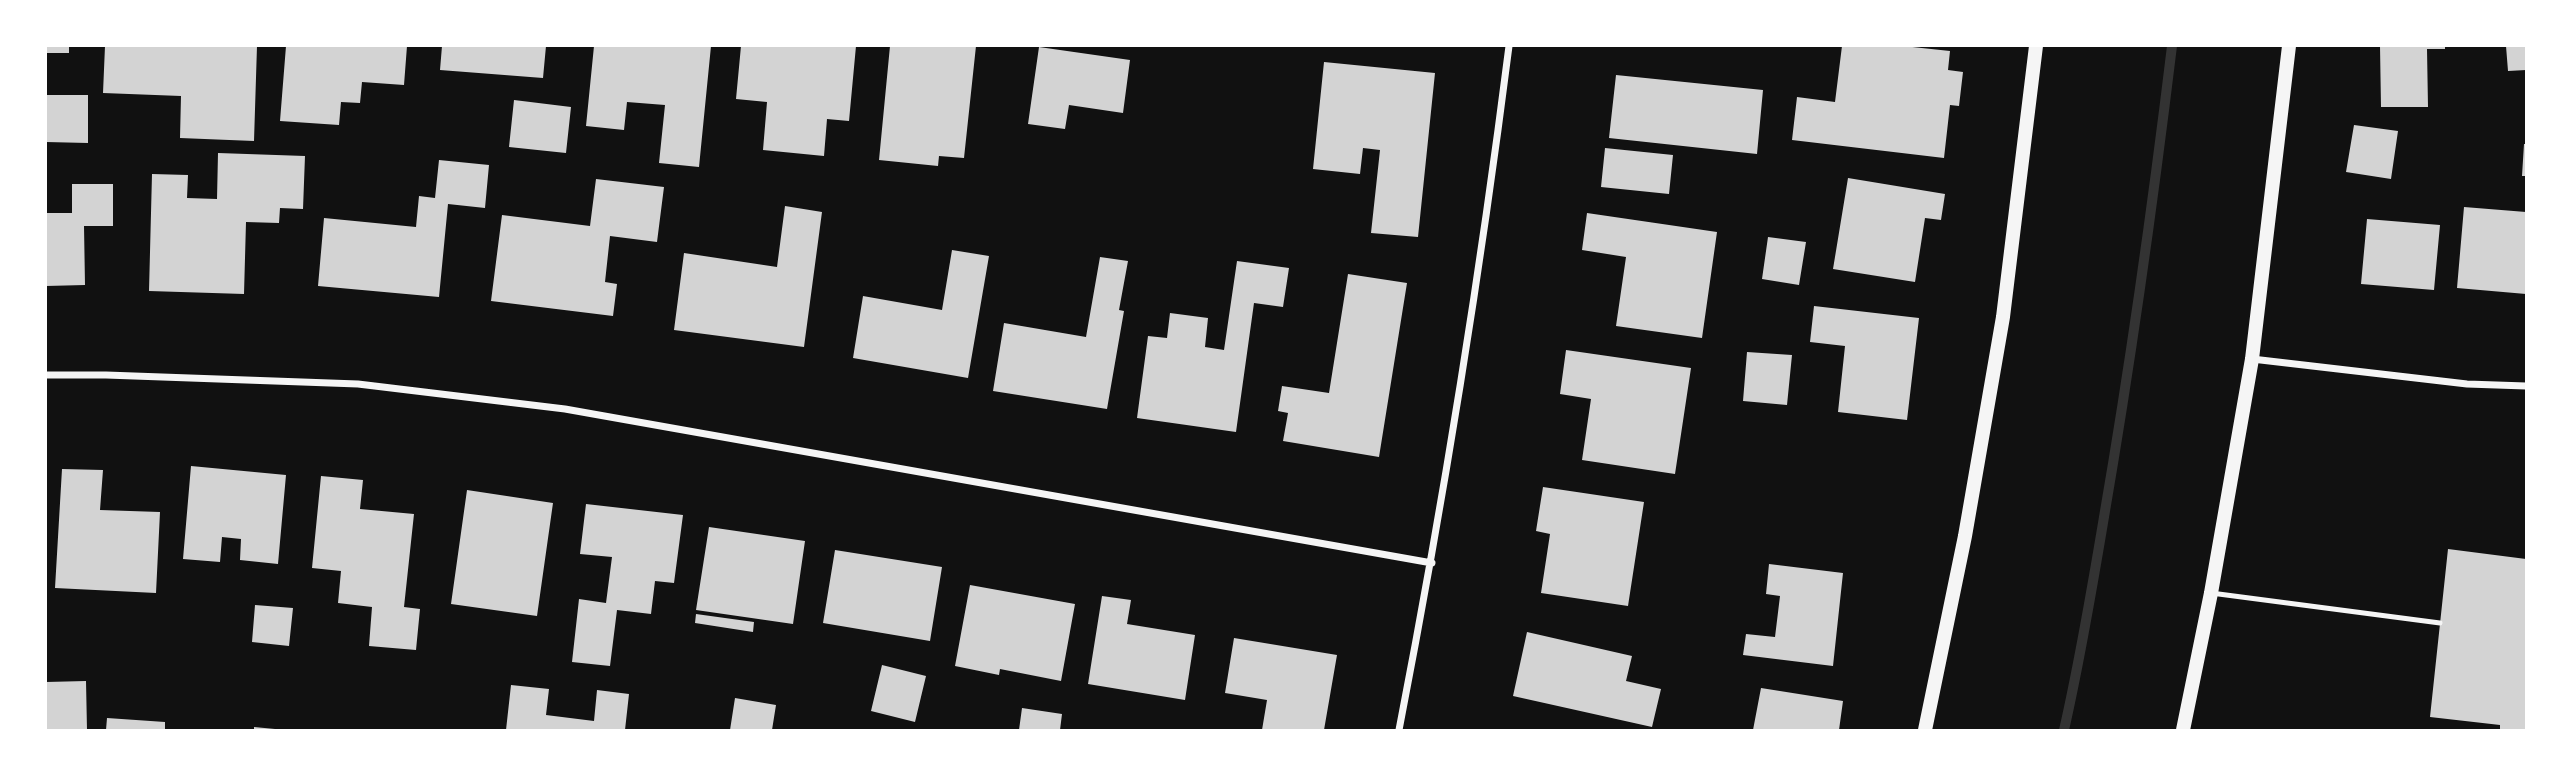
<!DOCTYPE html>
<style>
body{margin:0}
#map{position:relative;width:2572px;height:776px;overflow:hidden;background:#111;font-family:"Roboto Condensed",sans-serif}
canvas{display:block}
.frame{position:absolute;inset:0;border:47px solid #fff;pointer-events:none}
</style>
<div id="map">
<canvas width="2572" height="776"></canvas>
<div class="frame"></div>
</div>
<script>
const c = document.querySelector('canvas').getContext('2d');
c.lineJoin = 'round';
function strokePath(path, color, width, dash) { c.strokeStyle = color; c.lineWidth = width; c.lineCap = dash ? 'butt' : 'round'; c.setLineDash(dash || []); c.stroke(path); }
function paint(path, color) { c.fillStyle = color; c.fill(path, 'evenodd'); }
strokePath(new Path2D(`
 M 2064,730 C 2080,660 2092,589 2104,517 C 2131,360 2153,203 2172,46`), '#333', 10);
paint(new Path2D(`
 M 46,46 L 69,46 L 69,53 L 46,53 Z
 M 105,46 L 257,46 L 254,141 L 180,138 L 181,96 L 103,93 Z
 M 286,46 L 407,46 L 404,85 L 362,82 L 360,103 L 341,102 L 339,125 L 280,121 Z
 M 442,46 L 546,46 L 543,78 L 440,70 Z
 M 594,46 L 711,46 L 699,167 L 659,163 L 665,105 L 627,102 L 624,130 L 586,126 Z
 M 741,46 L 856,46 L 849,121 L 827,119 L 824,156 L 763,150 L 767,102 L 736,99 Z
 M 890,46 L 976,46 L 964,158 L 939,156 L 938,166 L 879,160 Z
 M 1842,46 L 1903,46 L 1950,51 L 1948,70 L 1963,72 L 1959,106 L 1950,105 L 1944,158 L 1792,140 L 1797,97 L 1835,102 Z
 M 2380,46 L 2445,46 L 2445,49 L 2427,49 L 2428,107 L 2381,107 Z
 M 2506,46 L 2526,46 L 2526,70 L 2508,71 Z
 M 1039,47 L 1130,60 L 1123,113 L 1069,105 L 1065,129 L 1028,124 Z
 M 1324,62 L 1435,73 L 1418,237 L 1371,233 L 1380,150 L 1363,148 L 1360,174 L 1313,169 Z
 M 1616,75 L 1763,90 L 1757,154 L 1609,138 Z
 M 46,95 L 88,95 L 88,143 L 46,142 Z
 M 514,100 L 571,107 L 566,153 L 509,147 Z
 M 2354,125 L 2398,131 L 2391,179 L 2346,172 Z
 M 2524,144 L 2526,144 L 2526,176 L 2522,176 Z
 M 1605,148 L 1673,155 L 1669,194 L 1601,187 Z
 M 218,153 L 305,156 L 303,209 L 280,208 L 279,223 L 246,222 L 244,294 L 149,291 L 152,174 L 188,175 L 187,198 L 217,199 Z
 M 439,160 L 489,165 L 485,208 L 448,204 L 439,297 L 318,286 L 324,218 L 416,227 L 419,196 L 435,198 Z
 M 1848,178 L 1945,194 L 1941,220 L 1925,218 L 1915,282 L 1833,269 Z
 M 596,179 L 664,187 L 657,242 L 610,236 L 605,282 L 617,284 L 613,316 L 491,301 L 502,215 L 590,226 Z
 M 72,184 L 113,184 L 113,226 L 84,226 L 85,285 L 46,286 L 46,213 L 72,213 Z
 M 785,206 L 822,212 L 804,347 L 674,330 L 684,253 L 777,267 Z
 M 2464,207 L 2526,212 L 2526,294 L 2457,288 Z
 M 1587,213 L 1717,232 L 1702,338 L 1616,326 L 1626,257 L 1582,250 Z
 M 2367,219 L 2440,225 L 2434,290 L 2361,284 Z
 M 1768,237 L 1806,242 L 1799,285 L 1762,279 Z
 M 952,250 L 989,256 L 968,378 L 853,358 L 863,296 L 942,310 Z
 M 1100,257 L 1128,261 L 1119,310 L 1124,311 L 1107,409 L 993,391 L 1004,323 L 1086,337 Z
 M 1237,261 L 1289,268 L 1283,307 L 1254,303 L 1236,432 L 1137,418 L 1148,336 L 1167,338 L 1170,313 L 1208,318 L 1205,347 L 1224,350 Z
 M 1348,274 L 1407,283 L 1379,457 L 1283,441 L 1288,413 L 1278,411 L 1282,386 L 1329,393 Z
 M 1814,306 L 1919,318 L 1907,420 L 1838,412 L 1845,346 L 1810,342 Z
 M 1566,350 L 1691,368 L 1675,474 L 1582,460 L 1591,399 L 1560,394 Z
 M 1747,352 L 1792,355 L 1787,405 L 1743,401 Z
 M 191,466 L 286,475 L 278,564 L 240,560 L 241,539 L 222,537 L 220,562 L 183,559 Z
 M 62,469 L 103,470 L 100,510 L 160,512 L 156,593 L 55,588 Z
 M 321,476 L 363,480 L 360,509 L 414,514 L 404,607 L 420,609 L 416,650 L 369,646 L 372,607 L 338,603 L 341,571 L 312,568 Z
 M 1543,487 L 1644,502 L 1628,606 L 1541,593 L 1550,534 L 1536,531 Z
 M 467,490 L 553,503 L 537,616 L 451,604 Z
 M 586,504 L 683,515 L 674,583 L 655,581 L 651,614 L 617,610 L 610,666 L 572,662 L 579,599 L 606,603 L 612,557 L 580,554 Z
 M 709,527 L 805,541 L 793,624 L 696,610 Z
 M 2448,549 L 2526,559 L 2526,730 L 2500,730 L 2500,725 L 2430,717 Z
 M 835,550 L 942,567 L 930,641 L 823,623 Z
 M 1769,564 L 1843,573 L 1833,666 L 1743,655 L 1746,634 L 1775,637 L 1780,596 L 1766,594 Z
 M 970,585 L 1075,604 L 1061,681 L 1000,669 L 999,675 L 955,666 Z
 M 1102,596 L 1131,600 L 1127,624 L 1195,635 L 1185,700 L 1088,684 Z
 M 255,605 L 293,608 L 289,646 L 252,642 Z
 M 696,614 L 754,622 L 753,632 L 695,623 Z
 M 1527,632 L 1632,656 L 1626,681 L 1661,689 L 1652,727 L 1513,696 Z
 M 1234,638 L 1337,655 L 1324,730 L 1262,730 L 1267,700 L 1225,693 Z
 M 882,665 L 926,676 L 915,722 L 871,711 Z
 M 86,681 L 87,730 L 46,730 L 46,682 Z
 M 511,685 L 549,689 L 546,715 L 594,721 L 597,690 L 629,694 L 625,730 L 506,730 Z
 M 1761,688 L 1843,701 L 1839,730 L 1753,730 Z
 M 735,698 L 776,705 L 772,730 L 730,730 Z
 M 1022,708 L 1062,714 L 1060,730 L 1019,730 Z
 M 107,718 L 165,722 L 165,730 L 106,730 Z
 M 254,727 L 275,729 L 275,730 L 254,730 Z`), '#d3d3d3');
strokePath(new Path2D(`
 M 2211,593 L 2440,623`), '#f5f5f5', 5);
strokePath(new Path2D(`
 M 2252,359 L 2467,384 L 2526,386
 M 46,375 L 106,375 L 358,384 L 565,409 L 1432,563
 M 1399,730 C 1443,503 1480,275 1509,46`), '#f5f5f5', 7);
strokePath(new Path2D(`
 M 1925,730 L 1965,536 L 2003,317 L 2036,46
 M 2183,730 L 2211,593 L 2252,359 L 2289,46`), '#f5f5f5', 14);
</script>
